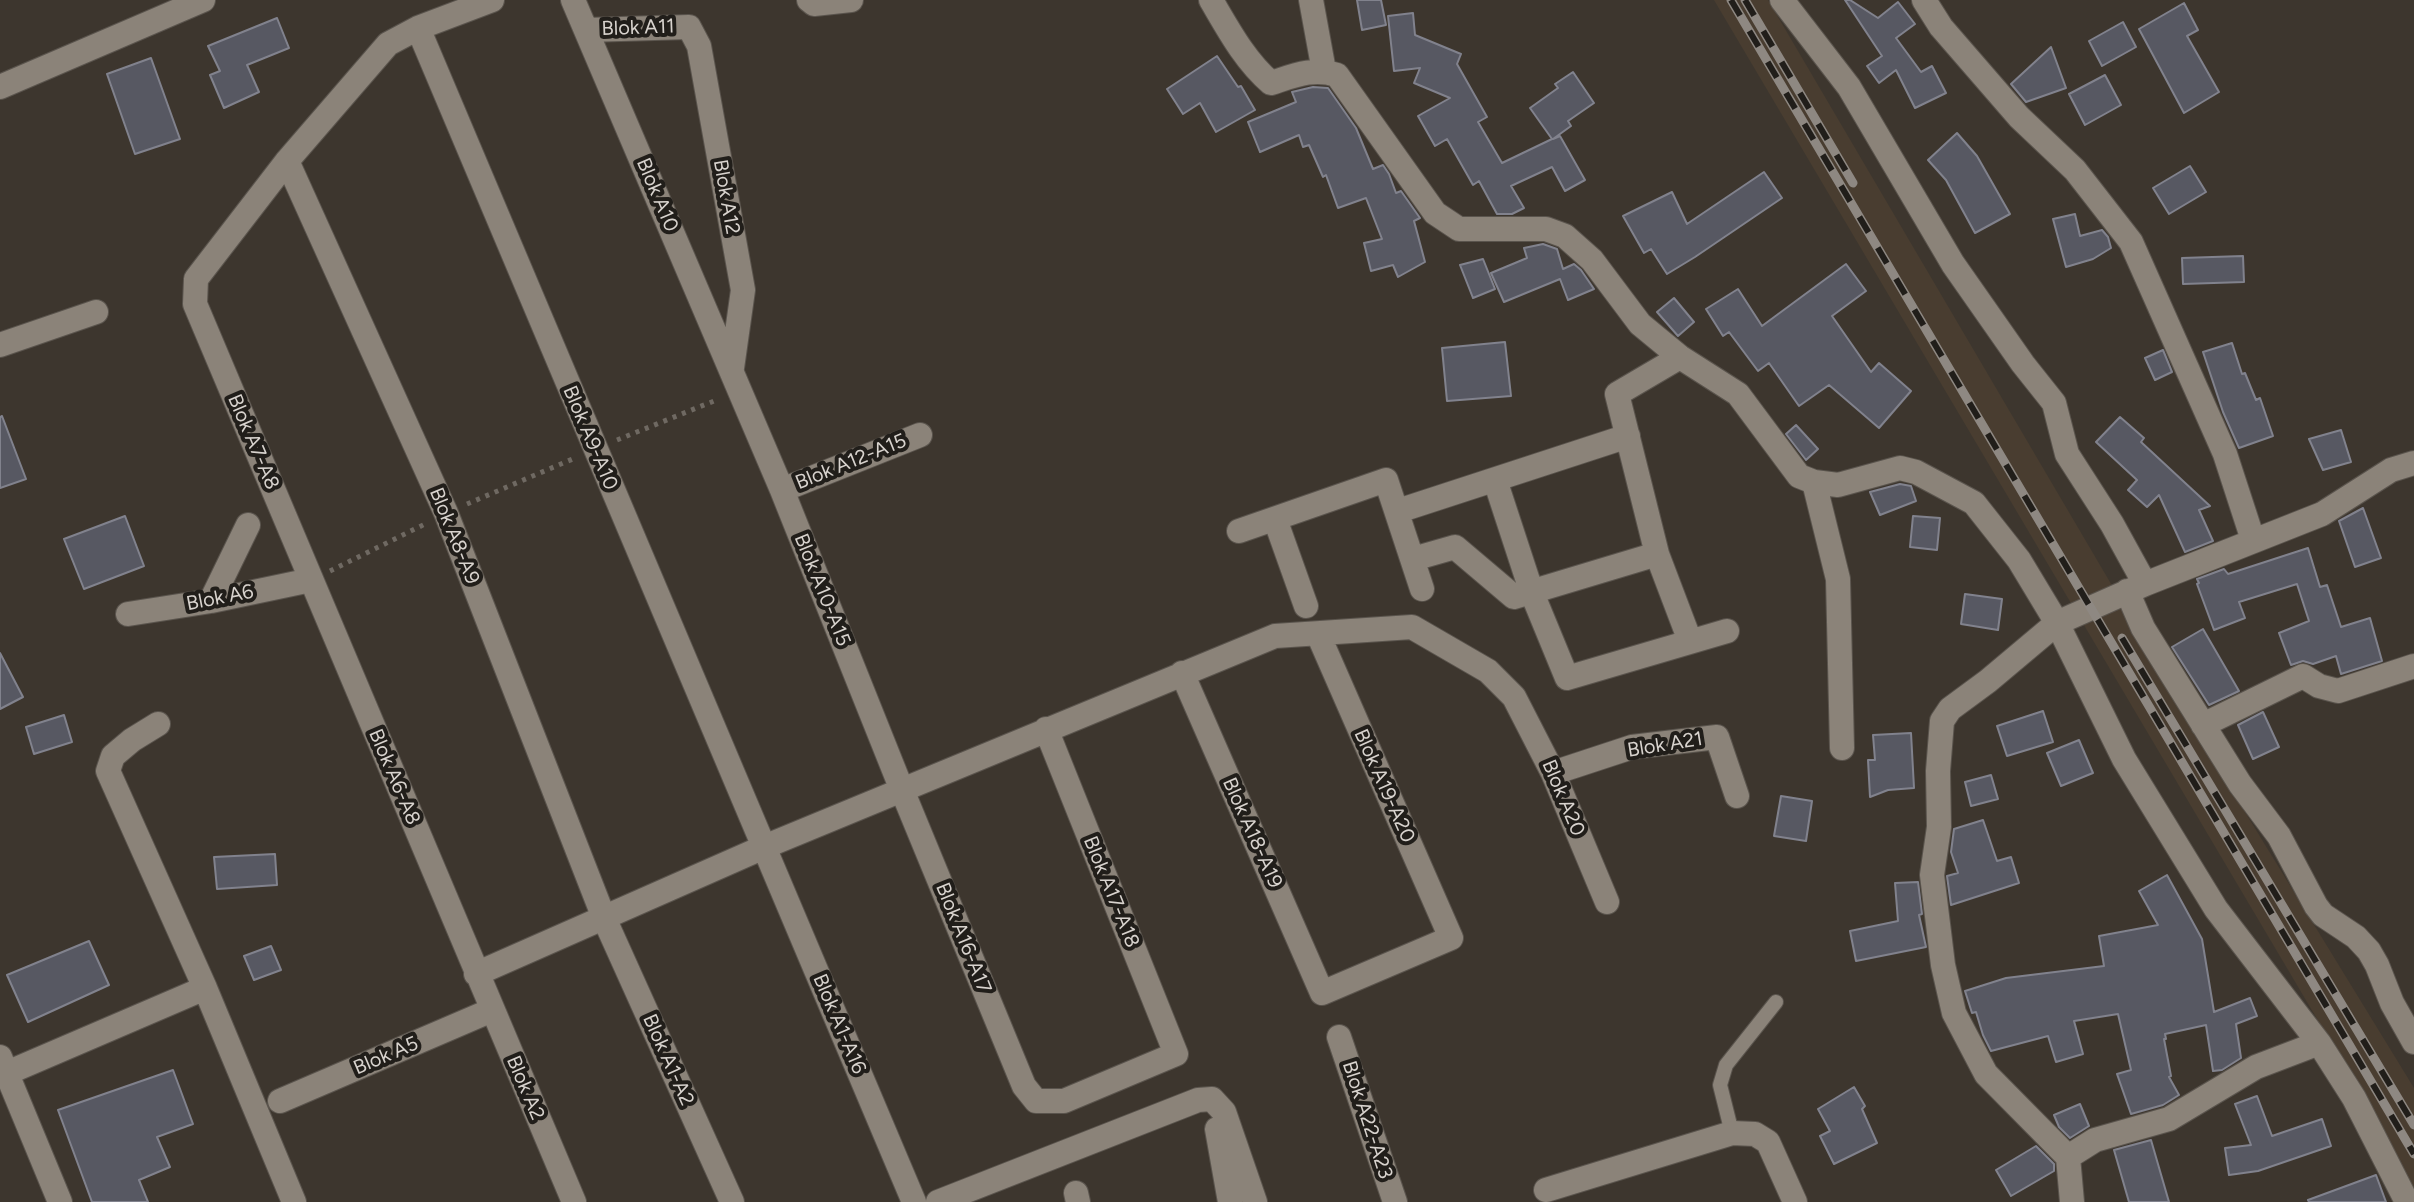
<!DOCTYPE html>
<style>
body{margin:0}
canvas{display:block;background:#3d362e}
</style>
<canvas width="2414" height="1202"></canvas>
<script>
const c = document.querySelector('canvas').getContext('2d');
c.lineJoin = 'round';
function paint(path, color) { c.fillStyle = color; c.fill(path, 'evenodd'); }
function strokePath(path, color, width, dash) { c.strokeStyle = color; c.lineWidth = width; c.lineCap = dash ? 'butt' : 'round'; c.setLineDash(dash || []); c.stroke(path); }
function drawText(font, color, halo, rows, align = 'center') {
  c.font = font + ' Figtree,sans-serif'; c.lineWidth = 8; c.setLineDash([]); c.textBaseline = 'middle'; c.strokeStyle = halo; c.fillStyle = color; for (const [text, x, y, turn = 0] of rows) {
    c.save(); c.translate(x, y); c.rotate((+turn || 0) * Math.PI / 180); c.textAlign = isNaN(turn) ? turn : align; if (halo) c.strokeText(text, 0, 0); c.fillText(text, 0, 0); c.restore();
  }
}
paint(new Path2D(`
 M 1714,0 L 1768,0 L 2248,817 L 2414,1088 L 2414,1189 L 2355,1083 Z`), '#493d30');
const building = new Path2D(`
 M 1357,0 L 1381,0 L 1386,25 L 1362,30 Z
 M 1845,0 L 1850,0 L 1878,18 L 1898,2 L 1915,24 L 1896,38 L 1921,72 L 1932,66 L 1946,93 L 1915,108 L 1896,70 L 1879,83 L 1867,66 L 1882,56 Z
 M 2184,3 L 2198,30 L 2187,36 L 2219,92 L 2184,113 L 2139,29 Z
 M 1413,13 L 1415,35 L 1461,54 L 1457,64 L 1487,117 L 1478,122 L 1502,163 L 1552,139 L 1530,108 L 1558,88 L 1555,84 L 1573,72 L 1594,103 L 1568,121 L 1571,126 L 1553,139 L 1560,136 L 1585,180 L 1565,191 L 1552,167 L 1511,186 L 1524,208 L 1512,214 L 1497,214 L 1479,181 L 1473,185 L 1447,139 L 1435,146 L 1418,116 L 1450,98 L 1414,83 L 1420,68 L 1394,71 L 1388,16 Z
 M 277,18 L 289,48 L 247,65 L 259,92 L 224,108 L 210,75 L 220,71 L 208,46 Z
 M 2123,22 L 2136,47 L 2102,66 L 2089,41 Z
 M 2051,47 L 2066,88 L 2026,102 L 2011,84 Z
 M 1217,56 L 1238,87 L 1241,86 L 1255,110 L 1216,132 L 1200,103 L 1183,114 L 1167,89 Z
 M 151,58 L 180,139 L 135,154 L 107,74 Z
 M 2105,75 L 2121,105 L 2085,125 L 2069,94 Z
 M 1313,87 L 1328,88 L 1356,128 L 1373,169 L 1383,165 L 1389,174 L 1396,193 L 1401,191 L 1420,218 L 1414,221 L 1425,262 L 1398,277 L 1393,265 L 1371,271 L 1364,243 L 1382,239 L 1366,198 L 1338,208 L 1326,175 L 1323,177 L 1309,145 L 1303,147 L 1299,135 L 1260,152 L 1248,122 L 1296,102 L 1292,92 Z
 M 1957,133 L 1977,156 L 2010,214 L 1975,233 L 1946,180 L 1928,160 Z
 M 2190,166 L 2206,192 L 2169,214 L 2153,188 Z
 M 1764,172 L 1782,198 L 1695,257 L 1667,274 L 1651,249 L 1644,253 L 1623,216 L 1672,192 L 1687,224 Z
 M 2075,214 L 2080,236 L 2102,230 L 2108,237 L 2111,248 L 2093,259 L 2066,267 L 2053,219 Z
 M 1543,244 L 1557,249 L 1563,269 L 1574,264 L 1581,270 L 1594,289 L 1568,300 L 1560,279 L 1504,302 L 1491,273 L 1527,258 L 1524,248 Z
 M 2243,256 L 2244,282 L 2183,284 L 2182,258 Z
 M 1483,259 L 1495,289 L 1473,298 L 1460,265 Z
 M 1846,264 L 1866,291 L 1832,316 L 1871,372 L 1879,363 L 1911,391 L 1879,428 L 1829,385 L 1799,406 L 1769,363 L 1758,371 L 1729,332 L 1723,336 L 1706,309 L 1738,289 L 1762,326 Z
 M 1674,298 L 1694,322 L 1678,336 L 1657,312 Z
 M 1505,342 L 1511,396 L 1447,401 L 1442,348 Z
 M 2232,343 L 2242,374 L 2245,373 L 2256,400 L 2260,398 L 2273,436 L 2239,448 L 2223,412 L 2203,352 Z
 M 2163,350 L 2172,372 L 2155,380 L 2145,358 Z
 M 2,416 L 26,479 L 0,488 L 0,417 Z
 M 2120,417 L 2144,438 L 2141,442 L 2210,506 L 2199,510 L 2213,541 L 2185,552 L 2159,495 L 2147,507 L 2128,490 L 2137,480 L 2096,442 Z
 M 1796,425 L 1818,449 L 1806,460 L 1786,434 Z
 M 2341,430 L 2351,462 L 2323,470 L 2309,439 Z
 M 1900,484 L 1911,486 L 1916,501 L 1880,515 L 1870,492 Z
 M 2363,508 L 2381,558 L 2355,567 L 2339,521 Z
 M 125,516 L 144,566 L 84,589 L 64,539 Z
 M 1913,516 L 1940,518 L 1937,550 L 1910,547 Z
 M 2308,548 L 2320,587 L 2327,585 L 2341,627 L 2370,618 L 2382,661 L 2341,674 L 2336,656 L 2313,664 L 2303,661 L 2291,665 L 2279,633 L 2309,621 L 2297,584 L 2239,602 L 2245,618 L 2214,630 L 2197,584 L 2199,583 L 2197,579 L 2224,569 L 2228,574 Z
 M 1965,594 L 2002,599 L 1998,630 L 1961,624 Z
 M 2203,629 L 2239,691 L 2209,705 L 2172,647 Z
 M 0,653 L 23,697 L 0,709 Z
 M 2043,711 L 2053,742 L 2007,756 L 1997,726 Z
 M 2263,712 L 2279,747 L 2253,759 L 2238,725 Z
 M 64,715 L 72,742 L 34,754 L 26,727 Z
 M 1911,733 L 1914,788 L 1888,790 L 1870,797 L 1868,760 L 1875,760 L 1873,735 Z
 M 2079,740 L 2093,773 L 2061,786 L 2047,753 Z
 M 1991,775 L 1998,799 L 1971,806 L 1965,782 Z
 M 1781,796 L 1812,801 L 1806,841 L 1774,836 Z
 M 1983,820 L 1997,861 L 2011,857 L 2019,883 L 1951,905 L 1947,876 L 1958,873 L 1951,852 L 1954,829 Z
 M 275,854 L 277,885 L 217,889 L 214,857 Z
 M 2167,875 L 2202,939 L 2214,1012 L 2250,998 L 2257,1016 L 2236,1024 L 2241,1058 L 2222,1070 L 2213,1071 L 2206,1025 L 2165,1034 L 2166,1039 L 2164,1039 L 2171,1076 L 2169,1077 L 2179,1095 L 2163,1105 L 2131,1114 L 2117,1074 L 2131,1070 L 2118,1014 L 2074,1021 L 2083,1054 L 2056,1062 L 2048,1036 L 1991,1051 L 1983,1035 L 1976,1012 L 1972,1013 L 1965,991 L 2006,978 L 2104,966 L 2099,936 L 2158,925 L 2139,891 Z
 M 1918,882 L 1922,914 L 1919,915 L 1926,947 L 1856,961 L 1850,931 L 1898,921 L 1895,883 Z
 M 89,941 L 109,985 L 28,1022 L 7,975 Z
 M 271,946 L 281,970 L 254,980 L 244,956 Z
 M 173,1070 L 193,1124 L 157,1137 L 170,1167 L 139,1180 L 148,1202 L 92,1202 L 58,1110 Z
 M 1854,1087 L 1865,1106 L 1862,1109 L 1877,1143 L 1834,1164 L 1820,1136 L 1830,1131 L 1818,1109 Z
 M 2257,1096 L 2272,1136 L 2322,1119 L 2331,1146 L 2258,1171 L 2229,1175 L 2225,1148 L 2251,1145 L 2235,1104 Z
 M 2080,1104 L 2089,1126 L 2070,1138 L 2059,1127 L 2054,1115 Z
 M 2151,1140 L 2169,1202 L 2129,1202 L 2114,1150 Z
 M 2036,1146 L 2054,1164 L 2054,1171 L 2011,1196 L 1996,1170 Z
 M 2376,1175 L 2386,1202 L 2309,1202 L 2308,1200 Z`);
paint(building, '#575862');
strokePath(building, '#81828d', 2);
const lane = new Path2D(`
 M 1732,1133 L 1720,1085 L 1726,1065 L 1776,1002`);
const street = new Path2D(`
 M 492,0 L 418,28 L 388,44 L 287,161 L 196,279 L 195,304 L 574,1202
 M 573,0 L 782,490 L 902,790 L 1024,1086 L 1036,1101 L 1064,1101 L 1176,1054 L 1046,729
 M 809,0 L 814,4 L 851,0
 M 1211,0 C 1228,29 1245,61 1271,83 C 1293,76 1313,67 1337,75 L 1435,213 L 1459,229 L 1546,229 L 1565,236 L 1592,260 L 1640,324 L 1680,357 L 1738,394 L 1799,476 L 1814,482 L 1838,485 L 1900,468 L 1916,472 L 1974,503 L 2019,560 L 2057,623 L 2124,759 L 2216,909 L 2319,1043 L 2354,1098 L 2407,1202
 M 1311,0 L 1324,71
 M 1782,0 L 1849,87 L 1953,264 L 2023,364 L 2054,403 L 2067,454 L 2112,524 L 2145,584
 M 1924,0 L 1941,27 L 2019,117 L 2075,170 L 2131,242 L 2225,454 L 2253,540
 M 418,28 L 914,1202
 M 586,30 L 689,27 L 699,46 L 743,290 L 732,368
 M 0,87 L 203,0
 M 287,161 L 446,513 L 604,918 L 732,1202
 M 0,345 L 96,312
 M 1680,357 L 1617,394 L 1657,554 L 1690,641
 M 1495,480 L 1532,593 L 1567,678 L 1727,631
 M 1814,482 L 1838,579 L 1842,748
 M 782,490 L 920,435
 M 1398,511 L 1628,436
 M 1275,519 L 1306,606
 M 1239,531 L 1386,480 L 1422,589
 M 1413,559 L 1455,547 L 1514,597 L 1657,554
 M 2127,591 L 2143,628 L 2240,784 L 2279,836 L 2316,906 L 2323,915 L 2356,937 L 2369,951 L 2377,965 L 2392,1003 L 2414,1042
 M 211,601 L 248,525
 M 128,614 L 211,601 L 311,580
 M 1182,673 L 1322,993 L 1451,938 L 1318,634
 M 158,724 L 132,740 L 113,756 L 108,771 L 205,988 L 294,1202
 M 2203,725 L 2303,676 L 2319,686 L 2338,691 L 2414,666
 M 1553,773 L 1632,747 L 1717,737 L 1737,796
 M 476,974 L 764,847 L 1275,636 L 1412,627 L 1488,671 L 1514,697 L 1553,773 L 1607,902
 M 1339,1037 L 1395,1202
 M 2319,1043 L 2256,1067 L 2169,1119 L 2095,1140 L 2068,1157 L 1986,1074 L 1954,1013 L 1943,965 L 1932,875 L 1939,827 L 1938,771 L 1942,721 L 1950,709 L 1988,681 L 2057,623 L 2145,584 L 2322,514 L 2391,470 L 2414,463
 M 0,1057 L 60,1202
 M 7,1073 L 205,988
 M 280,1101 L 492,1010
 M 1217,1129 L 1230,1202
 M 2068,1157 L 2072,1202
 M 1546,1190 L 1732,1133 L 1755,1134 L 1768,1142 L 1795,1202
 M 1076,1193 L 1078,1202
 M 938,1202 L 1198,1100 L 1212,1099 L 1224,1112 L 1255,1202`);
strokePath(lane, '#5a544d', 16);
strokePath(street, '#5a544d', 26);
strokePath(new Path2D(`
 M 617,440 L 719,399
 M 467,504 L 575,458
 M 330,571 L 425,524`), '#6f6962', 5, [4, 6]);
strokePath(lane, '#8b8379', 14);
strokePath(street, '#8b8379', 24);
const rail = new Path2D(`
 M 1731,0 L 2414,1154
 M 1745,0 L 1853,183
 M 2122,638 L 2414,1125`);
strokePath(rail, '#8e8882', 9);
strokePath(rail, '#211e1a', 6, [18]);
drawText('20px', '#d8d3ce', '#211e1a', [
 ["Blok A11",638,28,-2],
 ["Blok A10",657,195,67],
 ["Blok A12",726,197,80],
 ["Blok A9-A10",590,438,67],
 ["Blok A7-A8",253,442,67],
 ["Blok A12-A15",851,462,-22],
 ["Blok A8-A9",454,536,68],
 ["Blok A10-A15",822,590,68],
 ["Blok A6",220,598,-11],
 ["Blok A21",1665,745,-9],
 ["Blok A6-A8",394,777,67],
 ["Blok A19-A20",1384,786,66],
 ["Blok A20",1563,798,67],
 ["Blok A18-A19",1252,833,66],
 ["Blok A17-A18",1111,892,68],
 ["Blok A16-A17",963,938,68],
 ["Blok A1-A16",839,1024,67],
 ["Blok A5",386,1056,-23],
 ["Blok A1-A2",668,1060,66],
 ["Blok A2",525,1088,67],
 ["Blok A22-A23",1367,1120,72]
]);
</script>
